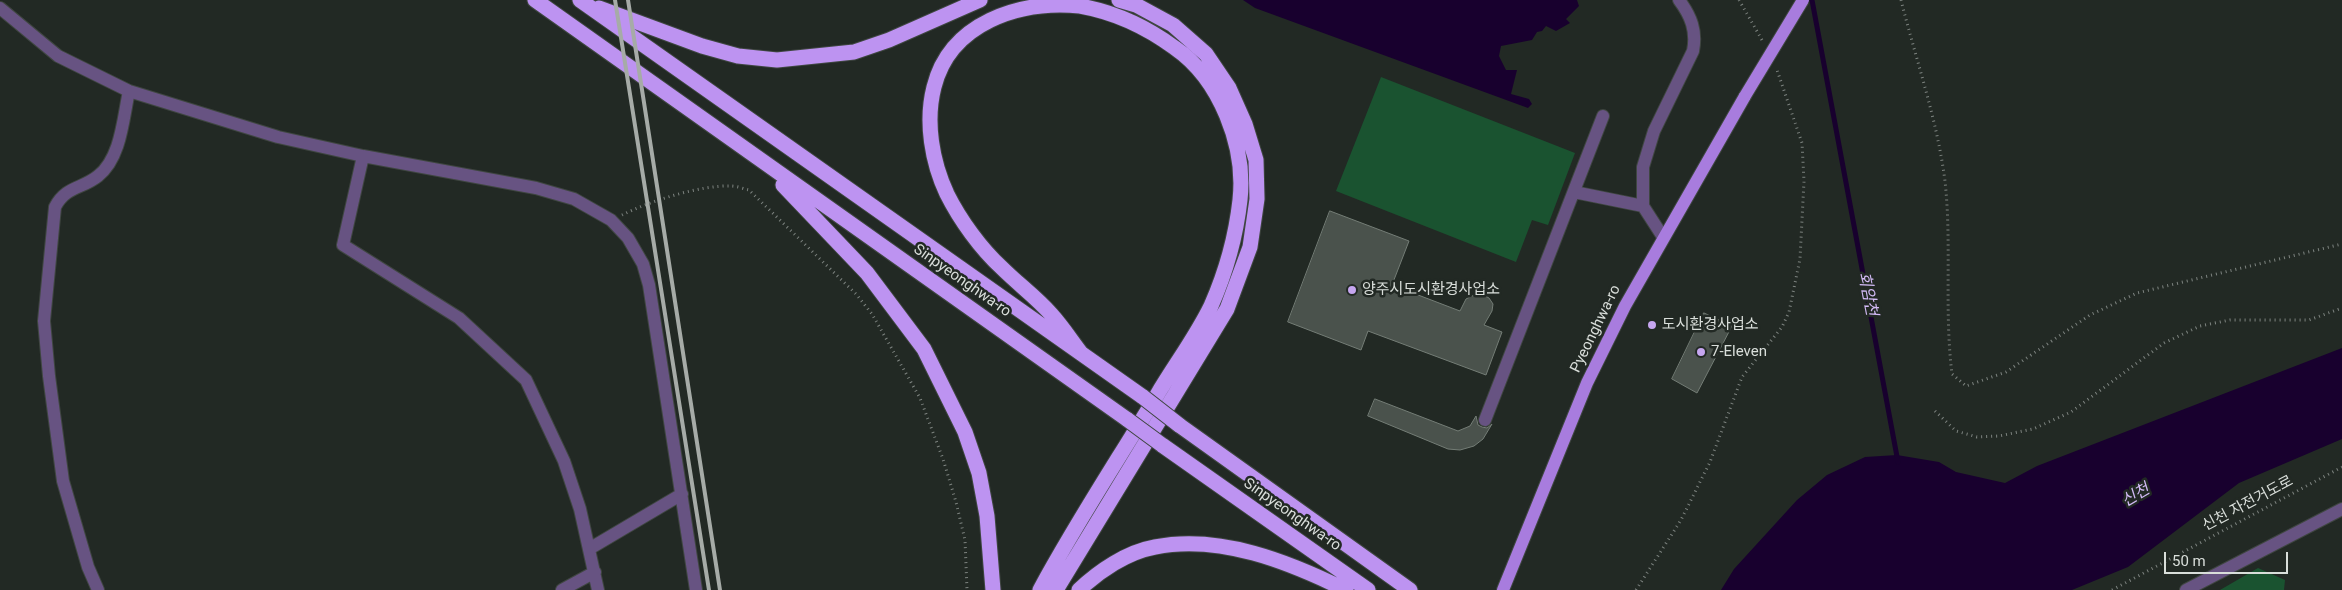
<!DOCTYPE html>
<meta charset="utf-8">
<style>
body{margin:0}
#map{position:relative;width:2342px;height:590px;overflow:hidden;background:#222924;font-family:Roboto,sans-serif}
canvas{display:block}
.scale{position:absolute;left:2164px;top:552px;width:124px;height:22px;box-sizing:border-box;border:2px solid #d9deda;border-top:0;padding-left:6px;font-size:15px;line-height:18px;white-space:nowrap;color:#d9deda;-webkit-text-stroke:4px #222924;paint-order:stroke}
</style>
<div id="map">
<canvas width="2342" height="590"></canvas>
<div class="scale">50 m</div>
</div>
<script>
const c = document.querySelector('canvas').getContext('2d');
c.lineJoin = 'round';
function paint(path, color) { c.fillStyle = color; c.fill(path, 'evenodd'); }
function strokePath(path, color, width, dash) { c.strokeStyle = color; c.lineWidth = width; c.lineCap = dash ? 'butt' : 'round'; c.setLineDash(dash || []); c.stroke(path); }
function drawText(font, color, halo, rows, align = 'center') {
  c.font = font + ' Roboto,"Noto Sans KR",sans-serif'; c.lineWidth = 5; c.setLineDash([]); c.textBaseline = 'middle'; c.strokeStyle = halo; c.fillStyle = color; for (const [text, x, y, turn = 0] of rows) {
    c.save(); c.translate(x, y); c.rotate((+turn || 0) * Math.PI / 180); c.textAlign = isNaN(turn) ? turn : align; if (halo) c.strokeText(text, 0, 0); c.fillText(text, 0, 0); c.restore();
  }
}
paint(new Path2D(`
 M 1381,77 L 1575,153 L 1548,225 L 1532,220 L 1516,262 L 1336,191 Z
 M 2258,568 L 2285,580 L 2284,590 L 2220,590 Z`), '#1a5330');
paint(new Path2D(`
 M 1243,0 L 1577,0 L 1579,6 L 1566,19 L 1570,23 L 1556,31 L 1546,26 L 1542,31 L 1537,32 L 1532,40 L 1501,46 L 1499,56 L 1506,70 L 1517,70 L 1511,94 L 1529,99 L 1532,104 L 1528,108 L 1255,8 Z
 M 2342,348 L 2342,439 L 2239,483 L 2128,567 L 2072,590 L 1721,590 L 1734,569 L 1797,500 L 1827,475 L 1865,457 L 1897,455 L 1939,462 L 1956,472 L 2005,483 L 2037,466 Z`), '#18002e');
strokePath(new Path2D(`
 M 1812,0 L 1898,462`), '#18002e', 5);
const building = new Path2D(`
 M 1330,211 L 1409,241 L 1392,285 L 1460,311 L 1466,299 L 1472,296 L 1481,294 L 1489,298 L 1493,304 L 1492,311 L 1484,325 L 1502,332 L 1486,375 L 1368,331 L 1361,350 L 1288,322 Z
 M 1704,313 L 1732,326 L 1697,393 L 1672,379 Z
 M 1375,399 L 1458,431 L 1470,426 L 1476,416 L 1478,425 L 1482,427 L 1487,428 L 1492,424 L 1483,439 L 1474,446 L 1460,450 L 1448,449 L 1368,416 Z`);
paint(building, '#4a524c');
strokePath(building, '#747d76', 1);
const minor = new Path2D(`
 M 0,8 L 58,56 L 129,91 L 278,137 L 363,156 L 536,188 L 574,199 L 611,220 L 628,238 L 643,264 L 649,285 L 696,590
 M 363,156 L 343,245 L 459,318 L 526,380 L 564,461 L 580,509 L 598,590
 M 1574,192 L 1643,206
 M 1663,237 L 1643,206 L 1643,167 L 1654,131 L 1693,51 C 1697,31 1691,16 1679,0
 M 1485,420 L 1603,116
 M 589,549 L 682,494
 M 98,590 L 88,567 L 63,481 L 49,376 L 44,321 L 55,207 C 66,186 82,189 98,176 C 121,158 123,119 129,91
 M 562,590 L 595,572
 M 2186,590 L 2342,509`);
const major = new Path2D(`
 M 1503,590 L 1587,383 L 1625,306 L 1745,96`);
const highway = new Path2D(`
 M 535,0 L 1128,420
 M 580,0 L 1143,397
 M 599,8 L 702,46 L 738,56 L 777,60 L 854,52 L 889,40 L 980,0
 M 783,185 L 867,273 L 924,349 L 965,432 L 979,473 L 987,516 L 993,590
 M 1179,425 L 1410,590
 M 1162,445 L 1368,590
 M 1040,590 C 1076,523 1118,460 1157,395 C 1174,366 1196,337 1211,306 C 1226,272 1236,236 1240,200 C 1246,146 1220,79 1175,48 C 1148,28 1114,12 1080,6 C 1019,0 950,23 934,87 C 925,122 932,162 947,194 C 960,220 981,249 1002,268 C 1018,284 1036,297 1051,314 C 1062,326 1071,340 1081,353
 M 1056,590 L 1227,309 L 1250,247 L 1257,199 L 1256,160 L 1245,124 L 1229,88 L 1206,54 L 1173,25 L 1136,5 L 1119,0
 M 1079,590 C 1099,571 1127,552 1155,547 C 1220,534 1289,562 1346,590`);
strokePath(minor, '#3f4641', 14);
strokePath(major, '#3f4641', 14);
strokePath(highway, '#3f4641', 17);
strokePath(new Path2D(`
 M 1739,0 L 1762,40
 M 1901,0 C 1916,60 1937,119 1945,181 C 1952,245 1944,310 1952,374 L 1966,386 L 2006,372 L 2090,315 L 2137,293 L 2342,244
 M 622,215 C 650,201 700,185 731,186 C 737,186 744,189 749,190 L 856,294 L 872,314 L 920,398 L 943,459 L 956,502 L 965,540 L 967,590
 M 1935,411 L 1956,431 L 1977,437 L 1999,436 L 2033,429 L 2071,412 L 2164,343 L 2200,326 L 2230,320 L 2309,320 L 2342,308
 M 1636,590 L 1681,520 L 1710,462 L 1742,377 L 1782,327 L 1789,312 L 1800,259 L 1804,181 L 1802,143 L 1777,70
 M 2112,590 L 2342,467`), '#7e8480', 3, [1, 4]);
strokePath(minor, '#675382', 12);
strokePath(major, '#a87cde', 12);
strokePath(highway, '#bd93f1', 15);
strokePath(new Path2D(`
 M 615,0 L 709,590
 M 628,0 L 720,590`), '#a6aba7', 4);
const majorBridge = new Path2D(`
 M 1745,96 L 1803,0`);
const highwayBridge = new Path2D(`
 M 1143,397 L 1179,425
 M 1128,420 L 1162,445`);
strokePath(majorBridge, '#3f4641', 14, []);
strokePath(highwayBridge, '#3f4641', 17, []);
strokePath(majorBridge, '#a87cde', 12);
strokePath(highwayBridge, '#bd93f1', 15);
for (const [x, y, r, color] of [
 [1352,290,5,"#c6a6f0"],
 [1652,325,5,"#c6a6f0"],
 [1701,352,5,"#c6a6f0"]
]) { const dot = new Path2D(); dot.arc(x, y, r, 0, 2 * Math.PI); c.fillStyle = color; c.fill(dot); strokePath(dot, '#222924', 2); }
drawText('15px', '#d9deda', '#222924', [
 ["Sinpyeonghwa-ro",962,281,35],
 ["Pyeonghwa-ro",1596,329,-64],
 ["신천 자전거도로",2248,504,-28],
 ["Sinpyeonghwa-ro",1292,515,35]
]);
drawText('15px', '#d9deda', '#222924', [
 ["양주시도시환경사업소",1362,290],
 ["도시환경사업소",1662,325],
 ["7-Eleven",1711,352]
], 'left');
drawText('italic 16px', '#d2baf5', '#222924', [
 ["회암천",1867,294,79],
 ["신천",2136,496,-31]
]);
</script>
